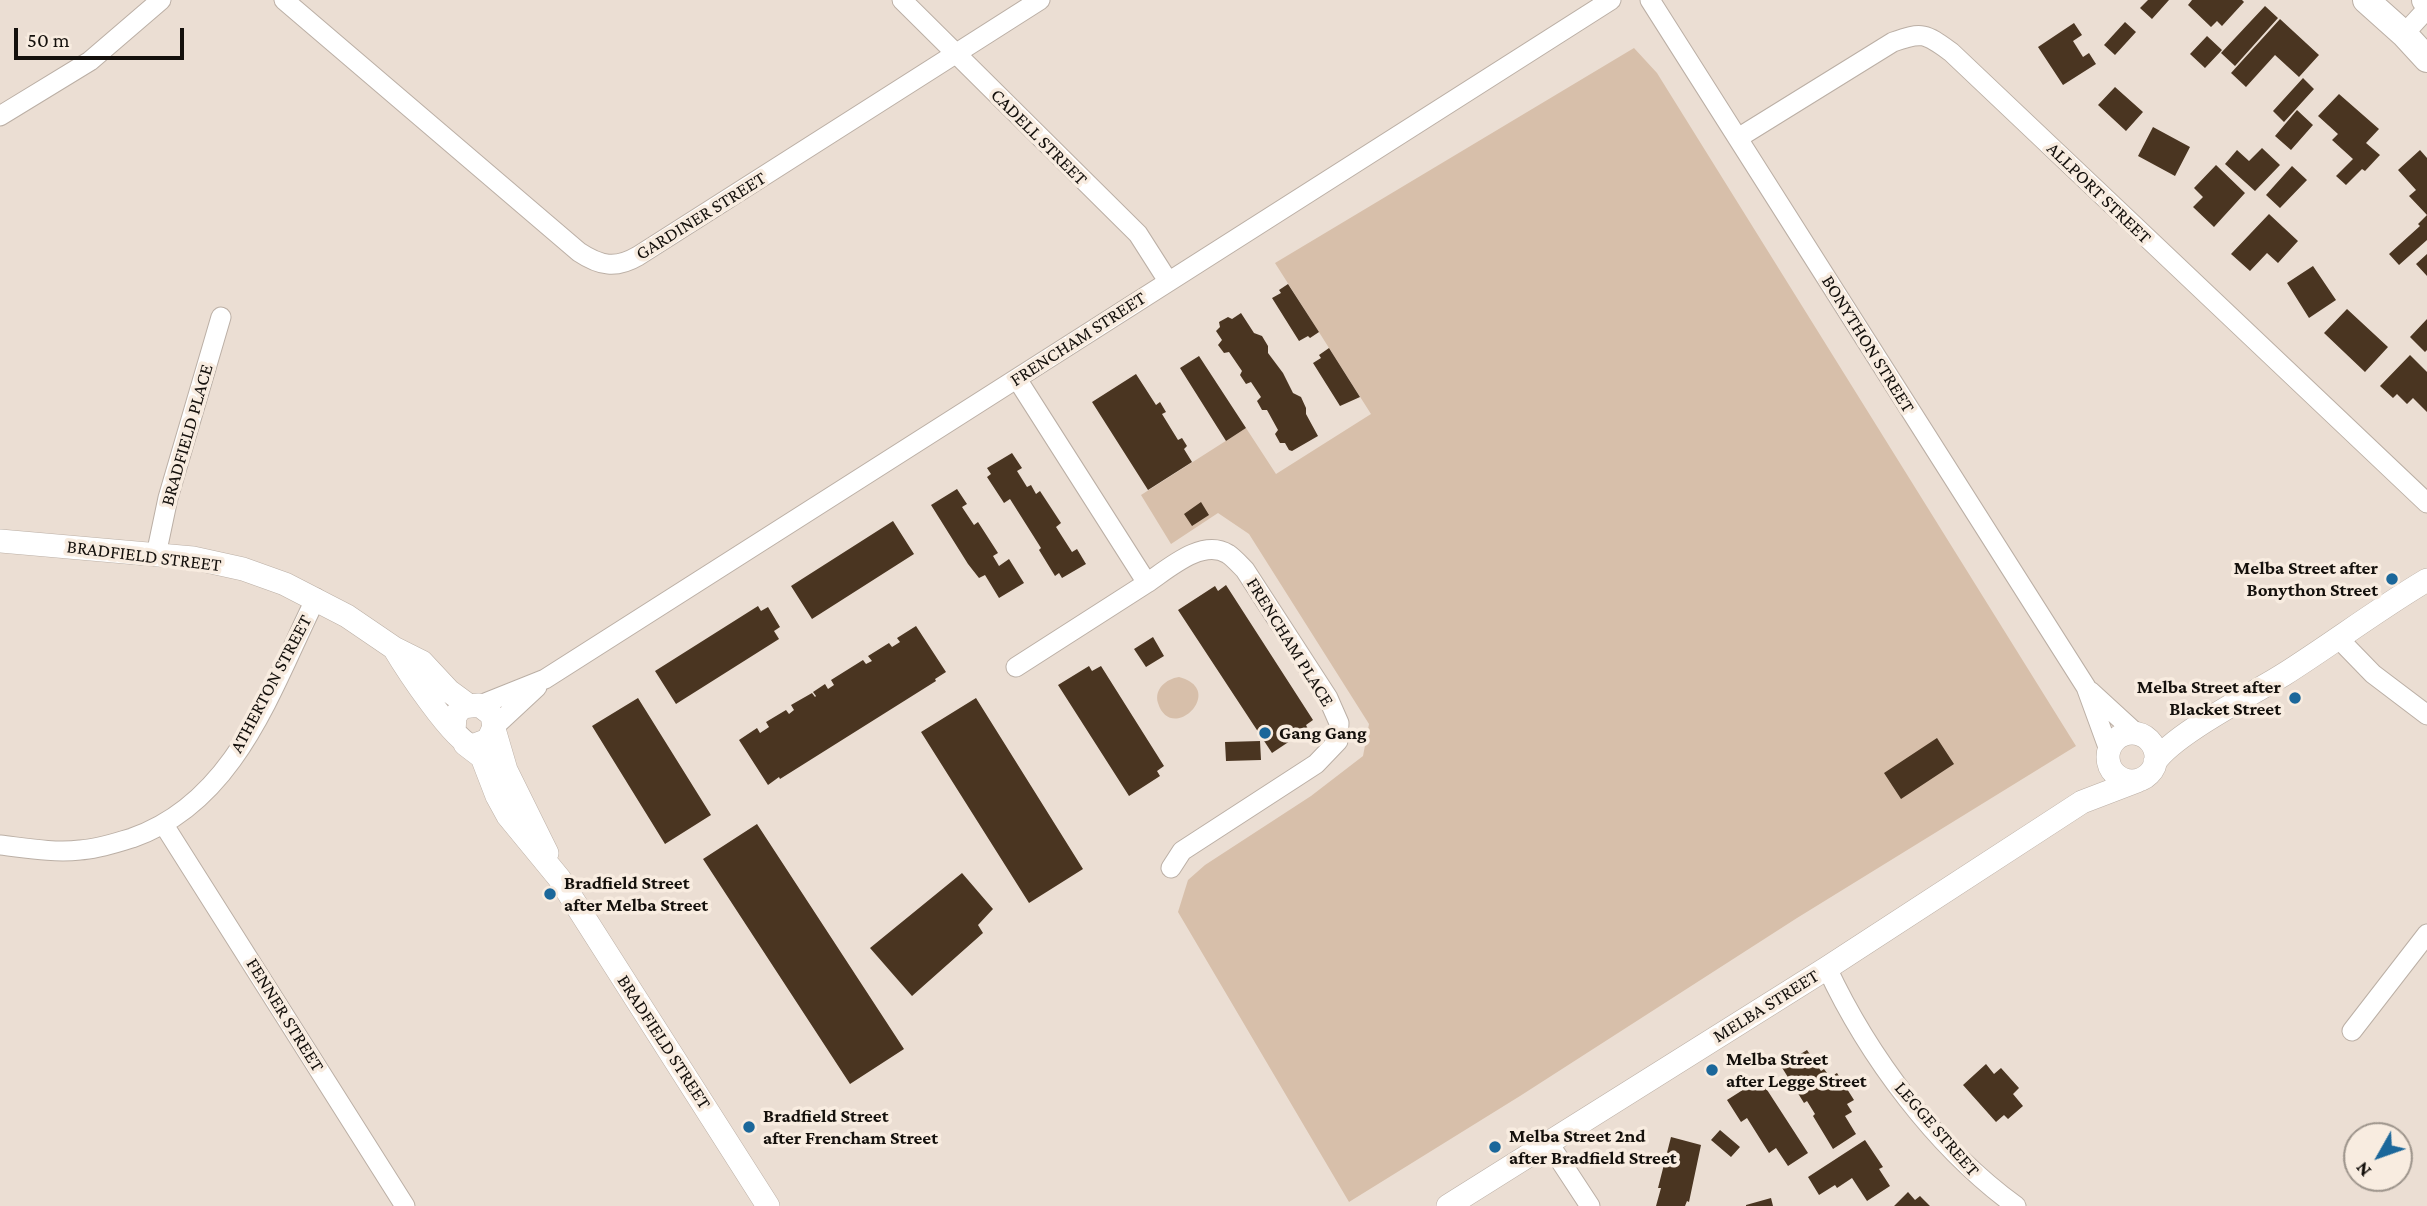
<!DOCTYPE html>
<style>
body{margin:0}
#map{position:relative;width:2427px;height:1206px;overflow:hidden;background:#ebded3;font-family:"Crimson Pro",serif}
canvas{display:block}
.north{position:absolute;left:2343px;top:1122px;width:70px;height:70px;box-sizing:border-box;background:#f8ece0;border:2px solid #9d948b;border-radius:50%;rotate:230deg;font-size:19px;font-weight:700;line-height:28px;text-align:center;color:#14100c}
.north::after{content:'';display:block;margin:auto;width:24px;height:32px;background:#1b679a;clip-path:polygon(50% 0,100% 100%,50% 72%,0 100%)}
.scale{position:absolute;left:14px;top:28px;width:170px;height:32px;box-sizing:border-box;border:4px solid #14100c;border-top:0;padding-left:9px;font-size:21px;line-height:24px;white-space:nowrap;color:#14100c;-webkit-text-stroke:5px #f8ece0;paint-order:stroke}
</style>
<div id="map">
<canvas width="2427" height="1206"></canvas>
<div class="north">N</div>
<div class="scale">50 m</div>
</div>
<script>
const c = document.querySelector('canvas').getContext('2d');
c.lineJoin = 'round';
function paint(path, color) { c.fillStyle = color; c.fill(path, 'evenodd'); }
function strokePath(path, color, width, dash) { c.strokeStyle = color; c.lineWidth = width; c.lineCap = dash ? 'butt' : 'round'; c.setLineDash(dash || []); c.stroke(path); }
function drawText(font, color, halo, rows, align = 'center') {
  c.font = font + ' "Crimson Pro",serif'; c.lineWidth = 7; c.setLineDash([]); c.textBaseline = 'middle'; c.strokeStyle = halo; c.fillStyle = color; for (const [text, x, y, turn = 0] of rows) {
    c.save(); c.translate(x, y); c.rotate((+turn || 0) * Math.PI / 180); c.textAlign = isNaN(turn) ? turn : align; if (halo) c.strokeText(text, 0, 0); c.fillText(text, 0, 0); c.restore();
  }
}
paint(new Path2D(`
 M 1634,48 L 1657,73 L 2076,746 L 1797,918 L 1520,1096 L 1349,1202 L 1178,912 L 1188,880 L 1205,865 L 1311,796 L 1363,756 L 1369,724 L 1249,534 L 1218,513 L 1171,544 L 1141,495 L 1246,428 L 1276,474 L 1371,414 L 1275,263 Z
 M 1179,677 C 1228,690 1171,745 1158,703 C 1154,689 1166,679 1179,677 Z`), '#d7bfaa');
paint(new Path2D(`
 M 2148,0 L 2169,0 L 2152,19 L 2140,8 Z
 M 2192,0 L 2242,0 L 2244,2 L 2222,26 L 2217,21 L 2211,27 L 2188,5 Z
 M 2265,6 L 2278,18 L 2235,66 L 2221,53 Z
 M 2280,19 L 2319,55 L 2299,77 L 2275,55 L 2246,87 L 2231,73 Z
 M 2125,22 L 2136,32 L 2115,55 L 2104,45 Z
 M 2074,23 L 2082,35 L 2073,41 L 2083,57 L 2089,53 L 2096,64 L 2063,85 L 2038,47 Z
 M 2207,36 L 2222,50 L 2205,68 L 2190,54 Z
 M 2303,78 L 2314,89 L 2284,122 L 2273,111 Z
 M 2115,87 L 2143,112 L 2126,131 L 2098,105 Z
 M 2339,94 L 2379,129 L 2366,143 L 2380,155 L 2365,171 L 2362,169 L 2346,185 L 2336,176 L 2353,159 L 2332,140 L 2338,134 L 2318,116 Z
 M 2297,110 L 2313,125 L 2291,150 L 2275,136 Z
 M 2153,127 L 2190,147 L 2175,176 L 2138,156 Z
 M 2262,148 L 2280,165 L 2255,191 L 2225,164 L 2237,150 L 2249,161 Z
 M 2420,150 L 2427,158 L 2427,240 L 2399,265 L 2389,254 L 2420,226 L 2418,224 L 2427,215 L 2409,196 L 2416,190 L 2398,170 Z
 M 2216,165 L 2245,193 L 2214,227 L 2193,207 L 2203,197 L 2194,188 Z
 M 2292,166 L 2307,180 L 2280,208 L 2266,195 Z
 M 2269,214 L 2298,241 L 2278,263 L 2267,253 L 2250,271 L 2231,254 Z
 M 2427,254 L 2427,276 L 2416,264 Z
 M 2313,266 L 2336,300 L 2309,318 L 2287,283 Z
 M 1288,284 L 1319,332 L 1310,338 L 1308,336 L 1299,341 L 1272,298 L 1281,293 L 1279,290 Z
 M 2347,309 L 2388,347 L 2365,372 L 2324,333 Z
 M 1241,313 L 1254,333 L 1262,336 L 1268,346 L 1268,353 L 1283,373 L 1293,393 L 1301,397 L 1306,408 L 1306,414 L 1318,436 L 1292,451 L 1289,450 L 1285,443 L 1280,443 L 1275,434 L 1278,430 L 1267,410 L 1262,410 L 1257,401 L 1261,397 L 1251,382 L 1246,384 L 1240,375 L 1242,371 L 1229,352 L 1224,353 L 1218,345 L 1222,340 L 1216,331 L 1220,327 L 1219,322 L 1228,317 L 1232,319 Z
 M 2427,319 L 2427,350 L 2425,352 L 2410,337 Z
 M 1329,348 L 1360,397 L 1340,406 L 1313,363 L 1321,358 L 1319,355 Z
 M 2410,355 L 2427,372 L 2427,412 L 2413,398 L 2407,404 L 2397,394 L 2393,398 L 2380,386 Z
 M 1199,356 L 1246,428 L 1226,441 L 1180,368 Z
 M 1136,374 L 1156,405 L 1160,402 L 1166,412 L 1162,414 L 1178,440 L 1182,438 L 1187,446 L 1184,449 L 1192,462 L 1148,490 L 1092,402 Z
 M 1012,453 L 1022,468 L 1017,471 L 1027,487 L 1031,485 L 1036,494 L 1040,491 L 1061,523 L 1056,527 L 1072,552 L 1077,549 L 1086,564 L 1062,578 L 1059,573 L 1055,576 L 1039,550 L 1041,548 L 1010,499 L 1004,503 L 987,477 L 991,474 L 987,468 Z
 M 957,489 L 967,504 L 962,507 L 974,525 L 978,522 L 998,553 L 993,556 L 999,566 L 1009,559 L 1024,583 L 999,598 L 985,575 L 979,578 L 968,564 L 931,505 Z
 M 1201,502 L 1209,515 L 1192,526 L 1184,514 Z
 M 893,521 L 914,554 L 812,619 L 791,586 Z
 M 1226,585 L 1313,720 L 1306,725 L 1308,729 L 1272,753 L 1178,610 L 1215,586 L 1218,591 Z
 M 758,606 L 761,611 L 768,607 L 780,627 L 774,631 L 779,639 L 676,704 L 655,671 Z
 M 916,626 L 946,672 L 935,679 L 936,681 L 780,779 L 779,777 L 768,785 L 739,740 L 757,728 L 760,733 L 769,727 L 766,722 L 786,710 L 789,714 L 794,710 L 791,705 L 812,693 L 815,697 L 816,696 L 813,692 L 825,684 L 828,689 L 834,685 L 831,680 L 863,660 L 866,664 L 872,661 L 868,656 L 889,643 L 892,647 L 900,642 L 897,638 Z
 M 1153,637 L 1164,656 L 1146,667 L 1134,649 Z
 M 1089,666 L 1092,671 L 1101,666 L 1164,766 L 1157,771 L 1160,776 L 1129,796 L 1058,685 Z
 M 638,698 L 711,815 L 665,844 L 592,726 Z
 M 976,698 L 1083,869 L 1029,903 L 921,732 Z
 M 1937,738 L 1954,764 L 1901,799 L 1884,773 Z
 M 1260,741 L 1261,760 L 1226,761 L 1225,742 Z
 M 757,824 L 904,1049 L 850,1084 L 703,859 Z
 M 962,873 L 993,909 L 978,925 L 983,933 L 912,996 L 870,948 Z
 M 1807,1050 L 1821,1071 L 1824,1069 L 1830,1077 L 1837,1073 L 1854,1100 L 1847,1104 L 1852,1112 L 1845,1116 L 1856,1134 L 1833,1149 L 1813,1116 L 1815,1114 L 1807,1101 L 1804,1103 L 1781,1066 Z
 M 1986,1064 L 1994,1074 L 2001,1068 L 2019,1088 L 2013,1094 L 2023,1106 L 2008,1119 L 2004,1115 L 1996,1122 L 1963,1085 Z
 M 1760,1079 L 1808,1153 L 1788,1166 L 1776,1148 L 1769,1153 L 1747,1118 L 1741,1122 L 1727,1100 Z
 M 1720,1130 L 1740,1147 L 1731,1157 L 1711,1140 Z
 M 1671,1137 L 1701,1145 L 1689,1202 L 1687,1201 L 1685,1206 L 1656,1206 L 1661,1188 L 1658,1188 Z
 M 1865,1140 L 1883,1167 L 1879,1169 L 1890,1186 L 1867,1201 L 1852,1178 L 1837,1188 L 1835,1185 L 1819,1195 L 1808,1177 Z
 M 1908,1192 L 1915,1200 L 1920,1196 L 1930,1206 L 1894,1206 Z
 M 1771,1198 L 1773,1206 L 1746,1206 L 1746,1205 Z`), '#4a3521');
const minor = new Path2D(`
 M 284,0 L 579,252 C 600,266 616,269 638,256 L 1040,0
 M 902,0 L 1138,234 L 1168,281
 M 1650,0 L 2086,687 L 2109,750
 M 2404,34 L 2427,9
 M 0,116 L 90,61 L 161,0
 M 1738,138 L 1893,42 C 1923,31 1926,34 1951,52 L 2427,503
 M 1017,379 L 1147,583 C 1168,569 1202,538 1228,554 C 1234,558 1240,565 1245,570 L 1328,698 L 1339,723 L 1338,741 L 1316,764 L 1182,851 L 1171,868
 M 156,555 L 168,498 L 221,317
 M 2339,639 L 2373,674 L 2427,715
 M 1016,667 L 1147,583
 M 2090,691 L 2138,735
 M 480,705 L 545,679 L 1611,0
 M 494,727 L 537,687
 M 164,825 L 405,1206
 M 0,845 C 26,848 54,853 80,850 C 98,849 115,843 132,838 C 236,802 271,689 316,598
 M 1827,968 C 1868,1056 1937,1149 2016,1206
 M 2352,1031 L 2427,934
 M 1548,1142 L 1590,1206`);
const tertiary = new Path2D(`
 M 0,541 L 193,558 L 243,569 L 285,584 L 347,616 L 394,648 L 422,662 L 449,691 L 468,705
 M 394,648 C 406,668 453,740 472,746 L 488,740 L 494,727 L 492,715 L 479,705 L 462,707 L 455,716 L 454,731
 M 494,729 L 506,770 L 547,853
 M2108 757a24 24 0 1 1 48 0a24 24 0 1 1-48 0Z
 M 465,744 L 482,757 L 497,796 L 508,816 L 559,878 L 768,1206
 M 2155,762 C 2174,734 2251,695 2283,675 C 2332,644 2378,609 2427,580
 M 1448,1206 L 1827,968 L 2082,802 L 2137,781`);
const secondary = new Path2D(`
 M 2366,0 L 2404,34 L 2427,59
 M 2425,0 L 2427,2`);
strokePath(minor, '#bbafa5', 21);
strokePath(tertiary, '#bbafa5', 24);
strokePath(secondary, '#bbafa5', 28);
strokePath(minor, '#fff', 19);
strokePath(tertiary, '#fff', 23);
strokePath(secondary, '#fff', 26);
for (const [x, y, r, color] of [
 [2392,579,7,"#1b679a"],
 [2295,698,7,"#1b679a"],
 [1265,733,7,"#1b679a"],
 [550,894,7,"#1b679a"],
 [1712,1070,7,"#1b679a"],
 [749,1127,7,"#1b679a"],
 [1495,1147,7,"#1b679a"]
]) { const dot = new Path2D(); dot.arc(x, y, r, 0, 2 * Math.PI); c.fillStyle = color; c.fill(dot); strokePath(dot, '#f8ece0', 2.5); }
drawText('19px', '#14100c', '#f8ece0', [
 ["CADELL STREET",1039,137,45],
 ["ALLPORT STREET",2099,193,44],
 ["GARDINER STREET",701,216,-32],
 ["FRENCHAM STREET",1078,339,-33],
 ["BONYTHON STREET",1868,344,58],
 ["BRADFIELD PLACE",187,435,-74],
 ["BRADFIELD STREET",144,556,7],
 ["FRENCHAM PLACE",1290,642,58],
 ["ATHERTON STREET",271,684,-62],
 ["MELBA STREET",1766,1006,-32],
 ["FENNER STREET",285,1015,58],
 ["BRADFIELD STREET",664,1042,57],
 ["LEGGE STREET",1937,1129,49]
]);
drawText('bold 19px', '#14100c', '#f8ece0', [
 ["Melba Street after",2378,568,"right"],
 ["Bonython Street",2378,590,"right"],
 ["Melba Street after",2281,687,"right"],
 ["Blacket Street",2281,709,"right"],
 ["Gang Gang",1279,733],
 ["Bradfield Street",564,883],
 ["after Melba Street",564,905],
 ["Melba Street",1726,1059],
 ["after Legge Street",1726,1081],
 ["Bradfield Street",763,1116],
 ["after Frencham Street",763,1138],
 ["Melba Street 2nd",1509,1136],
 ["after Bradfield Street",1509,1158]
], 'left');
</script>
